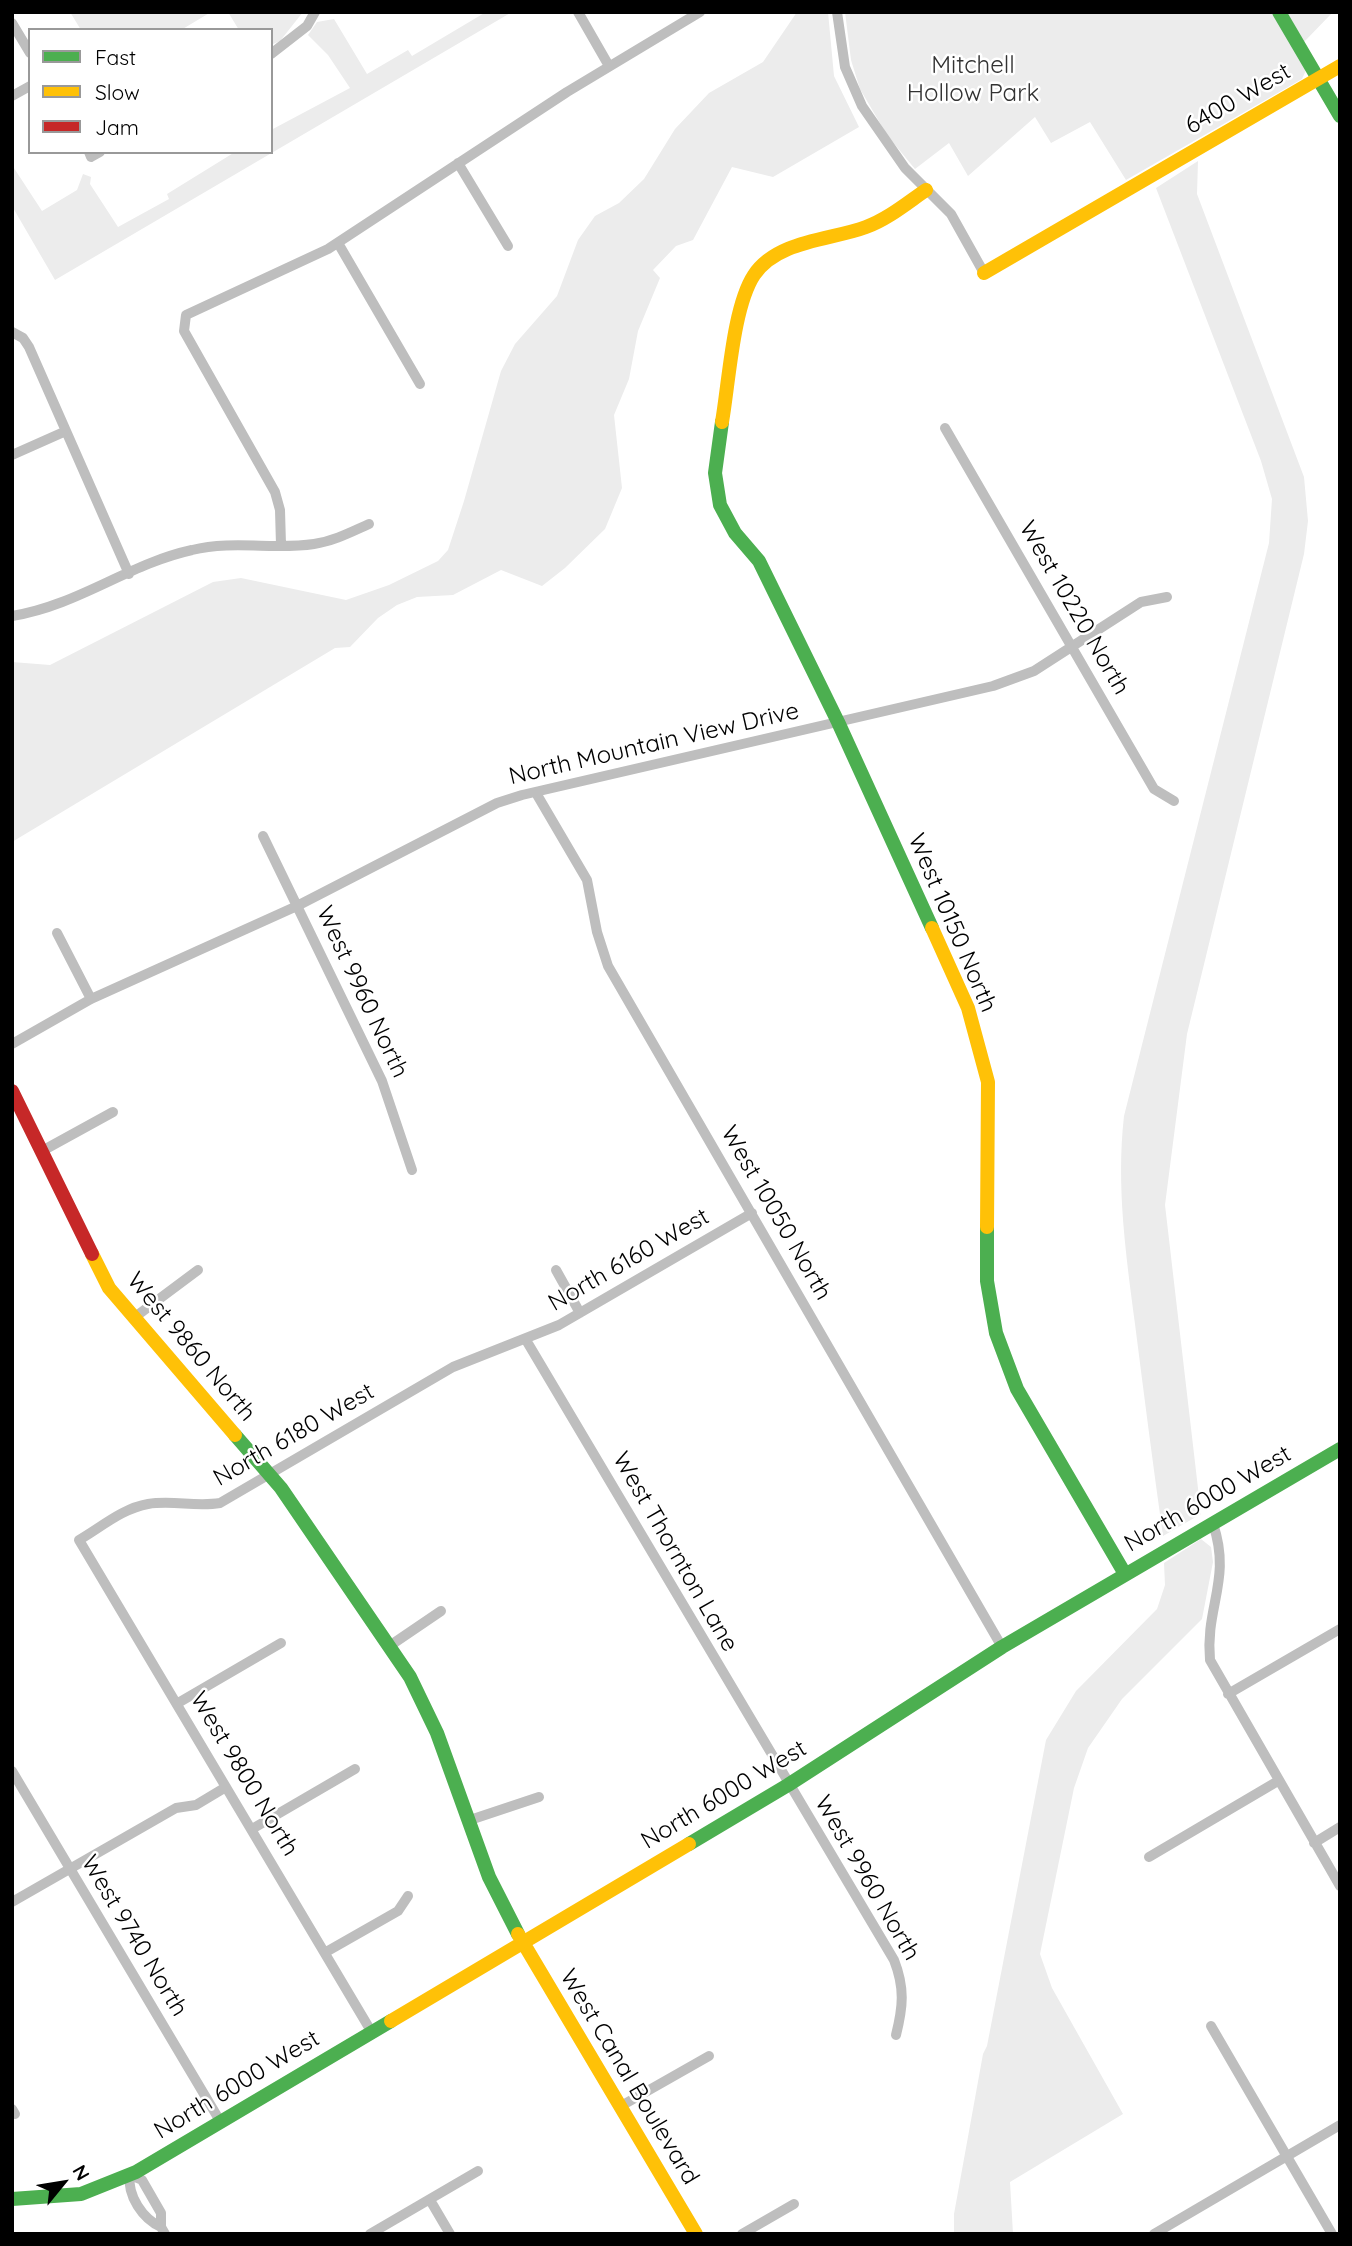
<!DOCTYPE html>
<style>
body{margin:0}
#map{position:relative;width:1352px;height:2246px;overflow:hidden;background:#fff;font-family:Quicksand,sans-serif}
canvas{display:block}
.frame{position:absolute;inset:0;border:14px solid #000;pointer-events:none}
.legend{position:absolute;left:28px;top:28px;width:245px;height:126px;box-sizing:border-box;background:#fff;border:2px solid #999;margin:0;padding:9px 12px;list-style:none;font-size:21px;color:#000}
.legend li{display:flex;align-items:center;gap:14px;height:35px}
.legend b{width:35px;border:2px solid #999}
.north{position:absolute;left:28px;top:2148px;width:70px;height:70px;-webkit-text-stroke:5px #fff;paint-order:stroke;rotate:60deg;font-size:19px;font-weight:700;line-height:28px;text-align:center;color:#000}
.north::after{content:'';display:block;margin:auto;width:24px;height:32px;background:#000;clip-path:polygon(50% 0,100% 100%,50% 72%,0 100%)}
</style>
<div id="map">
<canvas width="1352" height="2246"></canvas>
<div class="frame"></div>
<ul class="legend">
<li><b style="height:9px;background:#4caf50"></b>Fast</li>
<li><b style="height:9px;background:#ffc107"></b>Slow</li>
<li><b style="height:9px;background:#c62828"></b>Jam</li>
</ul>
<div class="north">N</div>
</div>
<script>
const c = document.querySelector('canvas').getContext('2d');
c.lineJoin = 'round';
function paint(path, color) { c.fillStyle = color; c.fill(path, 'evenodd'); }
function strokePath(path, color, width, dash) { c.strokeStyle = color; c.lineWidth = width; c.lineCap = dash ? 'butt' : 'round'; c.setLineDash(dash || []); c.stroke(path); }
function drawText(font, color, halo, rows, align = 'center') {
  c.font = font + ' Quicksand,sans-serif'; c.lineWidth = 5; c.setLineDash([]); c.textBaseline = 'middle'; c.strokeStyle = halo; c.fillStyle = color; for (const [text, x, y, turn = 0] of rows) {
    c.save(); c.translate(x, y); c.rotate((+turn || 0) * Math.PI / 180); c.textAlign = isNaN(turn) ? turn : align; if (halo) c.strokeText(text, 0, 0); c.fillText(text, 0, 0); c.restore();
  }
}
paint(new Path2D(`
 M 70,12 L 211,12 L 181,30 L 81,30 Z
 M 228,12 L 303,12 L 280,41 L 271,45 L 271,30 L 239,30 Z
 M 486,12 L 512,12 L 55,280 L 12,206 L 12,165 L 42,211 L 77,190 L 83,174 L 91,177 L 90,184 L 118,227 L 169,199 L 167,194 L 235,152 L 271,152 L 271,130 L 350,88 L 328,55 L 308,35 L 317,22 L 334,19 L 367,74 L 408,50 L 412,56 Z
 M 797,12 L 828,12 L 834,76 L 859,127 L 773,177 L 732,167 L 693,240 L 676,246 L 653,270 L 660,278 L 638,331 L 629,379 L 614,415 L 622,488 L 605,529 L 565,568 L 542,586 L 501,570 L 453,595 L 417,597 L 397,605 L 378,618 L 350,647 L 335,648 L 12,842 L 12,662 L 50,665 L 213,582 L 241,578 L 346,600 L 389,585 L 438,561 L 448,550 L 464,501 L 501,371 L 515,344 L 557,296 L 578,240 L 595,216 L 619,203 L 644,179 L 675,129 L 709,93 L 763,62 Z
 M 845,12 L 1273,12 L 1307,68 L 1302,79 L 1126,180 L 1090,122 L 1051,143 L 1035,117 L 968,176 L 949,143 L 915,169 L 887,135 L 860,89 L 851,60 Z
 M 1287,12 L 1333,12 L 1304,42 Z
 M 1198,161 L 1197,194 L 1304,477 L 1308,521 L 1304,554 L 1187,1034 L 1165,1205 L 1201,1514 L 1163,1536 C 1153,1465 1144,1395 1135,1324 C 1126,1255 1116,1186 1124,1116 L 1269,543 L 1272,499 L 1261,461 L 1156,188 Z
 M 1201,1539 L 1211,1547 L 1213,1562 L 1202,1619 L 1122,1699 L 1088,1748 L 1074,1788 L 1040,1954 L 1052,1988 L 1123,2114 L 1010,2182 L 1013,2234 L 954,2234 L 954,2214 L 983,2054 L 987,2046 L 1046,1740 L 1076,1691 L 1157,1609 L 1165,1585 L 1164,1563 Z`), '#ececec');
strokePath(new Path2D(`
 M 578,12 L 609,66
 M 837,12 L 845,67 L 862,106 L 905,168 L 951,214 L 984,273
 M 12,23 L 30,53
 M 271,54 L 307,26 L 315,12
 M 12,96 L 30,86
 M 89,152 L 91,157 L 100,152
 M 458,163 L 508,246
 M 338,243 L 420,384
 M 12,332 L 23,338 L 29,347 L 129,574
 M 945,428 L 1154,789 L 1174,801
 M 12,455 L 66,431
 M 281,545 L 280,510 L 275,492 L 184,331 L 186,315 L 328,249 L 567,92 L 700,12
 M 12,616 C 79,605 128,564 192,550 C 233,540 274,550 314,544 C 334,541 351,532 369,524
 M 536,793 L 587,880 L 597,932 L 608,966 L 1002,1647
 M 263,836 L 382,1081 L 412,1170
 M 57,933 L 91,999
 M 12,1044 L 91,999 L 297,906 L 497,803 L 522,795 L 993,686 L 1034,671 L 1141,602 L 1167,597
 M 42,1151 L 113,1112
 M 556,1270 L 580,1313
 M 135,1317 L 198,1270
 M 526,1340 L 894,1960 C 905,1988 903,2007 896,2035
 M 1213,1524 C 1232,1579 1205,1607 1210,1660 L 1340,1886
 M 388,1647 L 441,1611
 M 1228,1694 L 1340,1629
 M 178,1703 L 281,1643
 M 12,1771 L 220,2121
 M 470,1820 L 539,1797
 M 252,1829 L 355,1769
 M 1314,1843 L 1340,1827
 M 1149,1857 L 1278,1781
 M 12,1902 L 176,1808 L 196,1805 L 226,1787
 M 326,1952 L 398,1911 L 408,1896
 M 1211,2026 L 1332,2234
 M 371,2031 L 79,1540 C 100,1528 123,1508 148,1504 C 172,1500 196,1507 220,1503 L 453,1367 L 559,1325 L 752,1213
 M 621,2106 L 709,2056
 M 12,2109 L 15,2114
 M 430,2200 L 450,2234
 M 161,2227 C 143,2219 127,2196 130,2175 L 142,2180 L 161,2213 L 161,2227 L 165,2234
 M 370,2234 L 478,2171
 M 742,2234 L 794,2204
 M 1154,2234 L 1340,2125`), '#bebebe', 10);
strokePath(new Path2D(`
 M 1279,12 L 1340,116
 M 722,422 L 715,473 L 720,505 L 735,533 L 759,561 L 838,722 L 932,928
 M 987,1227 L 987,1281 L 996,1333 L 1017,1389 L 1125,1574
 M 235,1435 L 281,1488 L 410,1677 L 437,1733 L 489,1877 L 518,1934
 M 689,1844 L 788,1785 L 1002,1647 L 1340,1449
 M 12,2199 L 81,2194 L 136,2172 L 391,2021`), '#4caf50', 14);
strokePath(new Path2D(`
 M 984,273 L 1340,66
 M 722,422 C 729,382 733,307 754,275 C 777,240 832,240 866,227 C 888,219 907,203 926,190
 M 932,928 L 968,1008 L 988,1082 L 987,1227
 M 92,1254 L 109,1288 L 235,1435
 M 518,1934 L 696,2234
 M 391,2021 L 689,1844`), '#ffc107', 14);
strokePath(new Path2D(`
 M 12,1091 L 92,1254`), '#c62828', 14);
drawText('24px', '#333', '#fff', [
 ["Mitchell",973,66],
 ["Hollow Park",973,94]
]);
drawText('24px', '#000', '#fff', [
 ["6400 West",1238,99,-30],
 ["West 10220 North",1074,608,60],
 ["North Mountain View Drive",654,744,-13],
 ["West 10150 North",952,923,67],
 ["West 9960 North",362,992,65],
 ["West 10050 North",776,1213,60],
 ["North 6160 West",629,1260,-30],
 ["West 9860 North",191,1347,50],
 ["North 6180 West",294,1435,-30],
 ["North 6000 West",1208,1499,-30],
 ["West Thornton Lane",675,1552,60],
 ["West 9800 North",244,1774,59],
 ["North 6000 West",724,1795,-31],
 ["West 9960 North",867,1878,60],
 ["West 9740 North",134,1936,59],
 ["West Canal Boulevard",629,2077,59],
 ["North 6000 West",237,2085,-31]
]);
</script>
